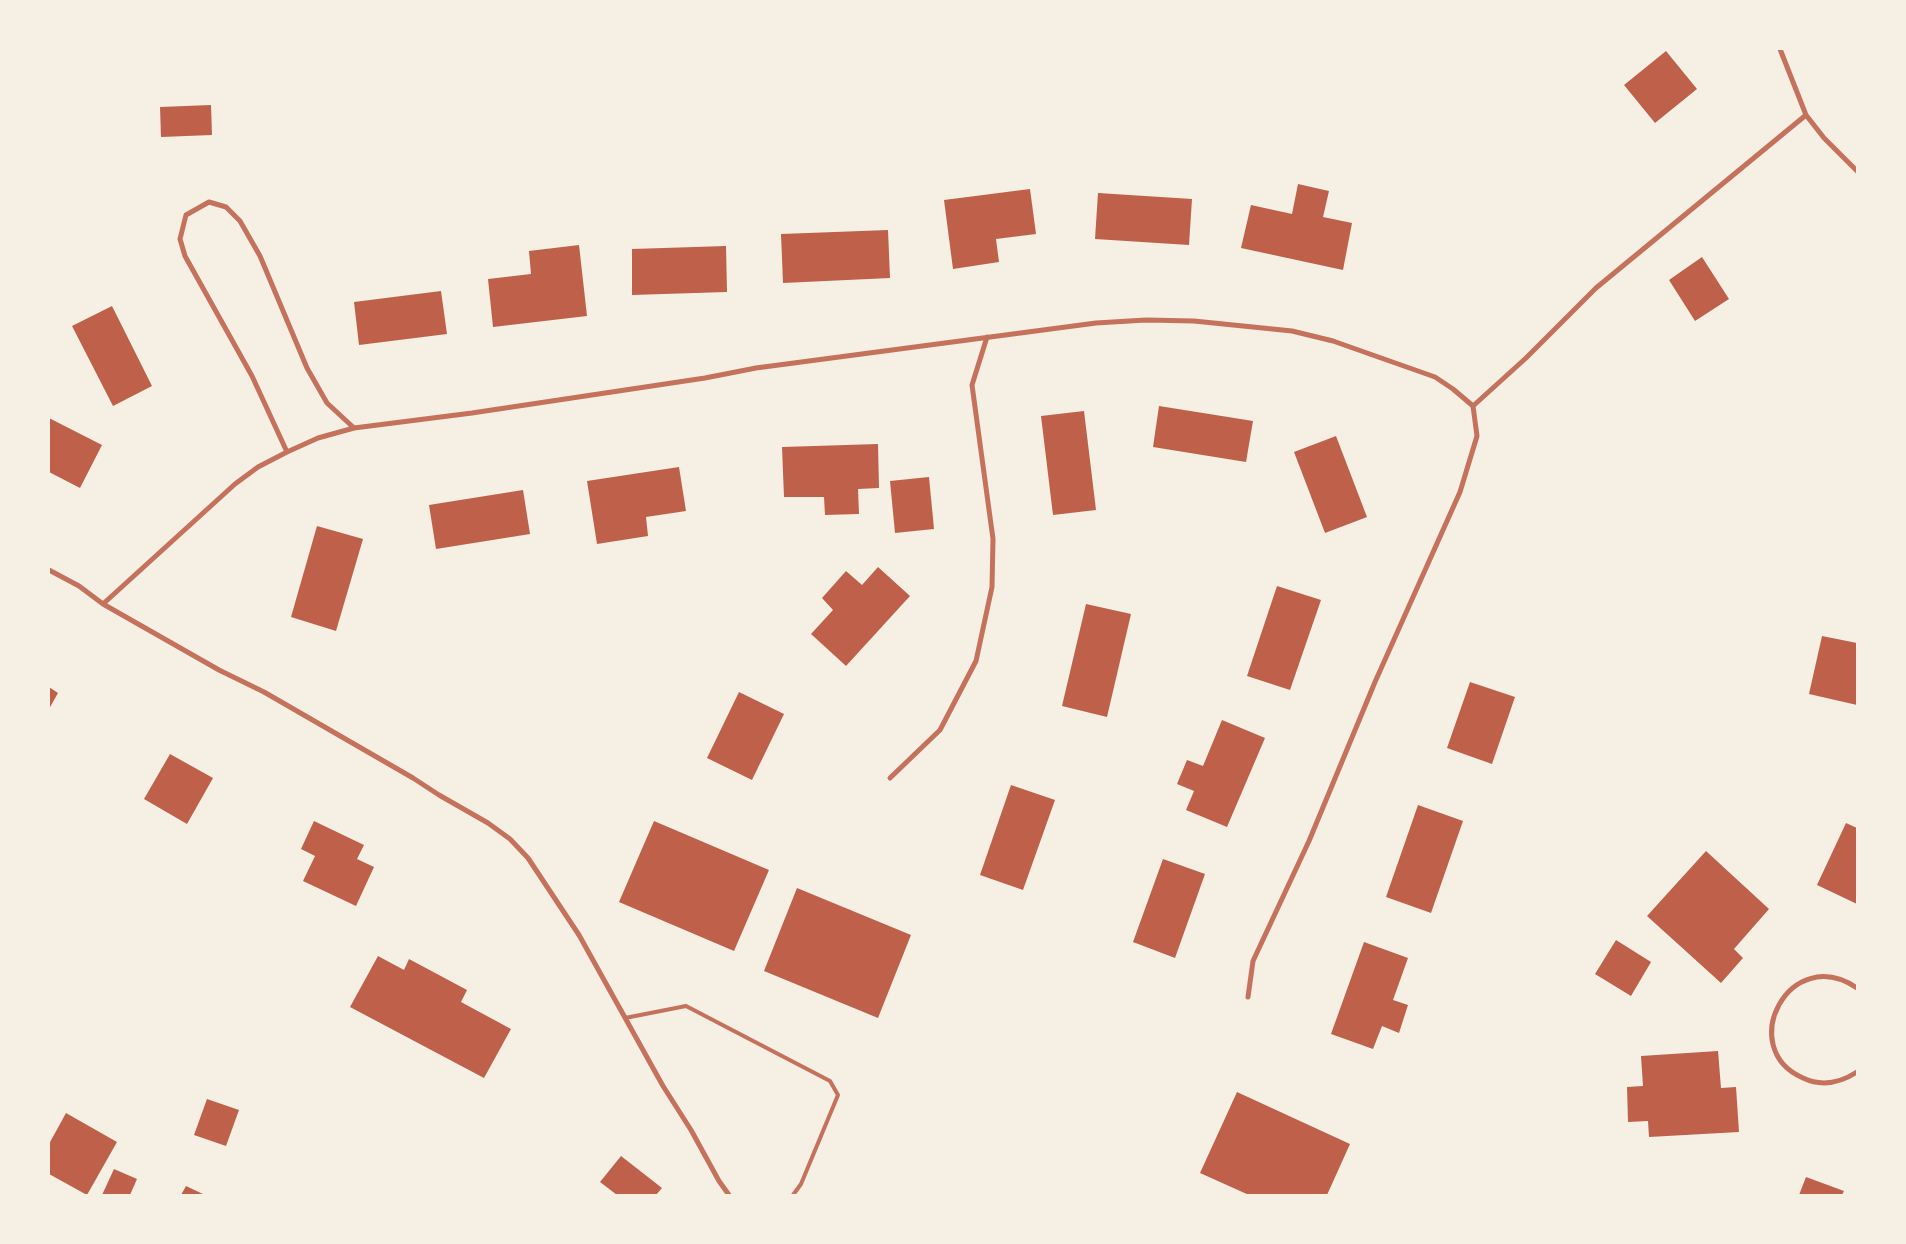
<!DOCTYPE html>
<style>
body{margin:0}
#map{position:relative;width:1906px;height:1244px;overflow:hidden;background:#f6efe4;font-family:"Alegreya Sans",sans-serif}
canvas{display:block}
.frame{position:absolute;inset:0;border:50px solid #f6efe4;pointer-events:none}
</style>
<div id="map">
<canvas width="1906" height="1244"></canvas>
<div class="frame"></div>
</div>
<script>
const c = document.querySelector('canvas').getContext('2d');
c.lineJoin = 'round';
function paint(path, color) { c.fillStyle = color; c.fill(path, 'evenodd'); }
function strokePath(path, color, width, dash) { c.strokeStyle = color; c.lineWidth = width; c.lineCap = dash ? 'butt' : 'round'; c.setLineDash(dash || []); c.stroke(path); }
paint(new Path2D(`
 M 1666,51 L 1697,89 L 1655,123 L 1624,85 Z
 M 211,105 L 212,135 L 161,137 L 160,107 Z
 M 1298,184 L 1329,191 L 1323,217 L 1352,223 L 1343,270 L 1241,248 L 1251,205 L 1292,214 Z
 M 1030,189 L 1036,234 L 996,239 L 999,262 L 953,269 L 944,200 Z
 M 1098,193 L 1192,199 L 1189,245 L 1095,239 Z
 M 888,230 L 890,278 L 783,283 L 781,234 Z
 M 579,245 L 587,316 L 493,327 L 488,279 L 531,274 L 529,251 Z
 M 726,246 L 727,292 L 632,295 L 632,249 Z
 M 1702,257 L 1729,299 L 1695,321 L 1669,280 Z
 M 441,291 L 447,334 L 359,345 L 354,302 Z
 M 112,306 L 152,386 L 113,406 L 72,326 Z
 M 1159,406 L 1253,421 L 1246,462 L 1153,447 Z
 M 1084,411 L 1096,510 L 1053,515 L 1041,416 Z
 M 49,418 L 102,445 L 80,488 L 49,472 Z
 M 1336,436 L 1367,517 L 1325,533 L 1294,452 Z
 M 878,444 L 879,488 L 858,489 L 859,514 L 825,515 L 824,497 L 784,497 L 782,447 Z
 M 679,467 L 686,511 L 646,517 L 648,536 L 597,544 L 587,481 Z
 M 929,477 L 934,529 L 895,533 L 890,481 Z
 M 523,490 L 530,534 L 436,549 L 429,505 Z
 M 317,526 L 363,539 L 336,631 L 291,617 Z
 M 878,567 L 910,596 L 846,666 L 811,634 L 833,610 L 822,598 L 846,571 L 862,585 Z
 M 1277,586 L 1321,600 L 1290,690 L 1247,676 Z
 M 1086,604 L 1131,614 L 1107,717 L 1062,706 Z
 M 1822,636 L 1857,643 L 1857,705 L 1809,694 Z
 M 1470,682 L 1515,697 L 1492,764 L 1447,748 Z
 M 49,687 L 58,693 L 49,709 Z
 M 739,692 L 784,714 L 752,780 L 707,758 Z
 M 1222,720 L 1265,738 L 1227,827 L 1186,810 L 1194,791 L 1177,784 L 1187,760 L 1203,766 Z
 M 170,754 L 213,778 L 187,824 L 144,799 Z
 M 1011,785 L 1055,800 L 1023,890 L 980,875 Z
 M 1418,805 L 1463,821 L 1431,913 L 1386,897 Z
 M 314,821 L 364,845 L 357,859 L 374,867 L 356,906 L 303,881 L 315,856 L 301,849 Z
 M 654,821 L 769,870 L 734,951 L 619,902 Z
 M 1846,823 L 1857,828 L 1857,904 L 1817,885 Z
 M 1706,851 L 1769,909 L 1734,949 L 1743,958 L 1721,983 L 1647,916 Z
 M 1163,859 L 1205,874 L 1175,958 L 1133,942 Z
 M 797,888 L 911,935 L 878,1018 L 764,971 Z
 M 1616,940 L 1651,962 L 1631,996 L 1595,974 Z
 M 1364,942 L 1408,958 L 1393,1000 L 1408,1005 L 1399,1033 L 1382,1026 L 1373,1049 L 1331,1034 Z
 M 378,956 L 404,970 L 409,959 L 467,990 L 461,1002 L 511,1029 L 484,1078 L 350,1007 Z
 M 1718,1051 L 1721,1088 L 1736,1087 L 1739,1132 L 1649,1137 L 1648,1121 L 1628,1122 L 1627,1087 L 1643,1086 L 1641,1056 Z
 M 1237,1092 L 1350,1144 L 1327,1195 L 1249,1195 L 1200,1173 Z
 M 207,1099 L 239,1110 L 226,1146 L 194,1135 Z
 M 66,1113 L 117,1142 L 87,1195 L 49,1174 L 49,1144 Z
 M 621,1156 L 662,1188 L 656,1195 L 617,1195 L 600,1182 Z
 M 114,1169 L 137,1179 L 130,1195 L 102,1195 Z
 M 1806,1177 L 1844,1191 L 1842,1195 L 1799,1195 Z
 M 186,1186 L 205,1195 L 181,1195 Z`), '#bf614a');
strokePath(new Path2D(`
 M 625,1018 L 686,1006 L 830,1081 L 838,1095 L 801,1184 L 793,1195`), '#c5725c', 4);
strokePath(new Path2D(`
 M 1780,49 L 1806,115 L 1824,138 L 1857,171
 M 287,452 L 252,376 L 185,256 L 180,239 L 186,215 L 209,202 L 226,207 L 240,221 L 260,256 L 307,368 L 327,403 L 354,428
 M 49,570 L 79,586 L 103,604 L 219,670 L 264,692 L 413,778 L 439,795 L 488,823 L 510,839 L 528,858 L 579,935 L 663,1086 L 691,1130 L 719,1181 L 729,1195
 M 103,604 L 235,484 L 258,467 L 287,452 L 318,438 L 354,428 L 472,413 L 705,378 L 756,368 L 1096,323 L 1146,320 L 1194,321 L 1292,331 L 1333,341 L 1435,377 L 1453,389 L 1473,406
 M 890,778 L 940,730 L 976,661 L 992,587 L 993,539 L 972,385 L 987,337
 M 1857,988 C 1789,942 1735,1049 1803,1078 C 1822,1087 1840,1083 1857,1072
 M 1248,997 L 1253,961 L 1309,841 L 1375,682 L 1460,492 L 1477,436 L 1473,406 L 1526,358 L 1596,288 L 1806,115`), '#c5725c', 5);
</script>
